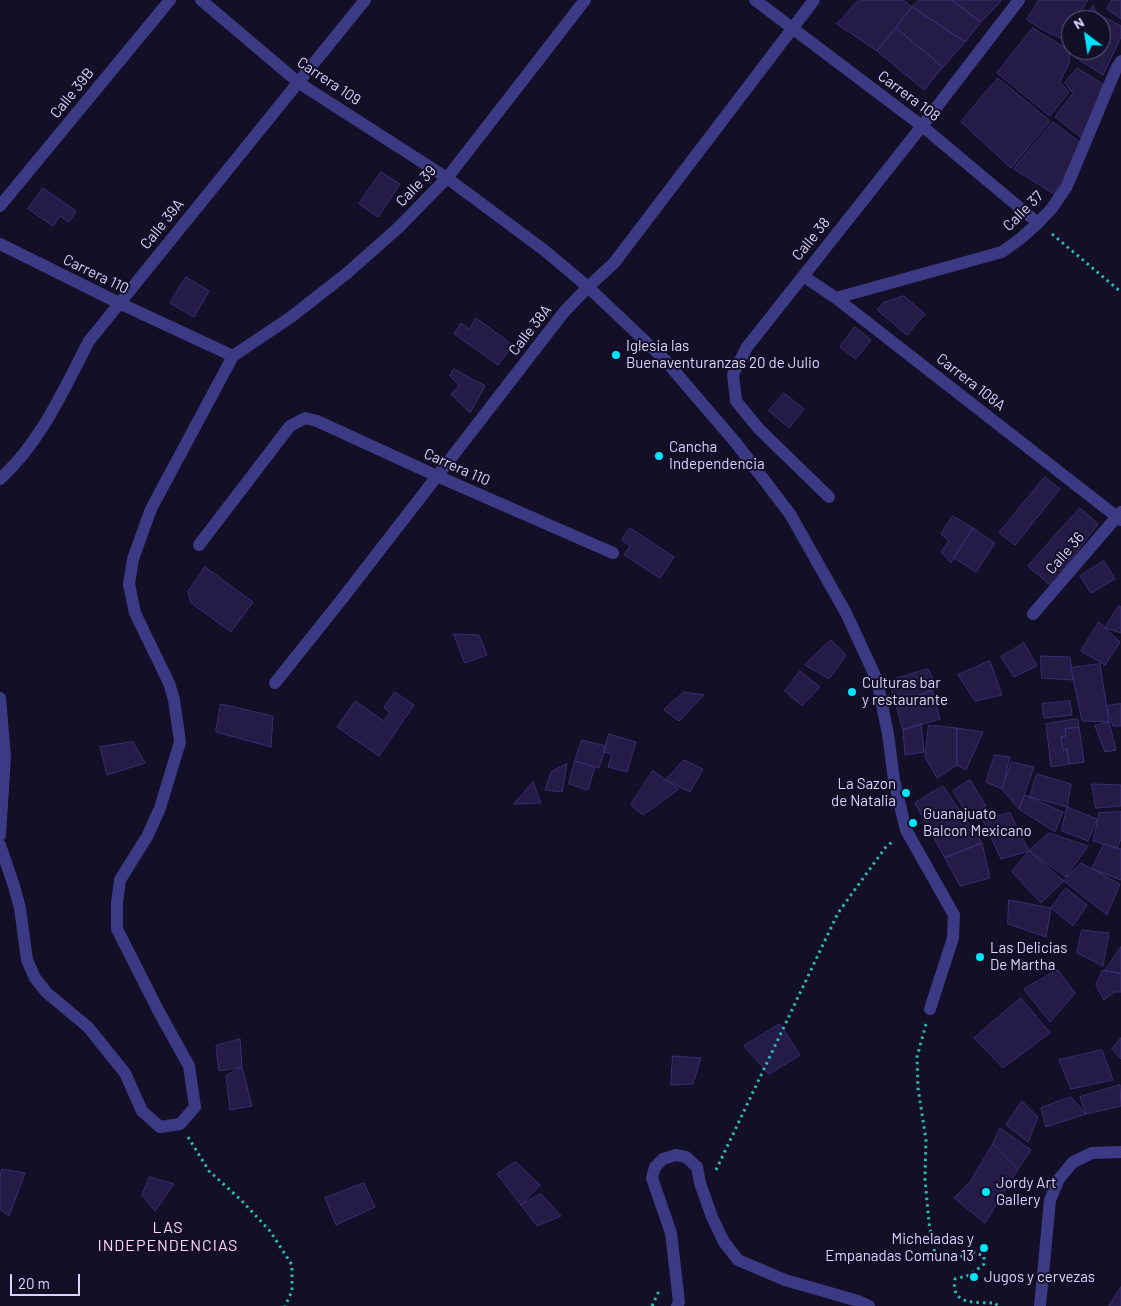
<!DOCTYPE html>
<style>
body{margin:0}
#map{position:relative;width:1121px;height:1306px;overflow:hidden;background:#130f26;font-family:Barlow,sans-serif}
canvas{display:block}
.north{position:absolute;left:1061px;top:10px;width:50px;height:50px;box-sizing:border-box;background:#130f26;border:1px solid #625e7d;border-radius:50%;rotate:329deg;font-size:14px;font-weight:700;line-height:20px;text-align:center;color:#d9d4ff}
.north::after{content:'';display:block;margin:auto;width:18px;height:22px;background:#00e5ff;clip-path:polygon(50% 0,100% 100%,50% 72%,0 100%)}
.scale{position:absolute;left:10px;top:1274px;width:70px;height:22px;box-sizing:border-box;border:2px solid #d9d4ff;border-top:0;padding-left:6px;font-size:15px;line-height:18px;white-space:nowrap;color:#d9d4ff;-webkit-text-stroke:4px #130f26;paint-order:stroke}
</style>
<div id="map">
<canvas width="1121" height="1306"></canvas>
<div class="north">N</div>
<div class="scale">20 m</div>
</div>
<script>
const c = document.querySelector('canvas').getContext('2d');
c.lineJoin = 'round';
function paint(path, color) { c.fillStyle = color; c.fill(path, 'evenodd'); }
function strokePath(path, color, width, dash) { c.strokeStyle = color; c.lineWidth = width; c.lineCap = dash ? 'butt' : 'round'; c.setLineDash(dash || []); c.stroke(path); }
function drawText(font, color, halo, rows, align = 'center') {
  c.font = font + ' Barlow,sans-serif'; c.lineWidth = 4; c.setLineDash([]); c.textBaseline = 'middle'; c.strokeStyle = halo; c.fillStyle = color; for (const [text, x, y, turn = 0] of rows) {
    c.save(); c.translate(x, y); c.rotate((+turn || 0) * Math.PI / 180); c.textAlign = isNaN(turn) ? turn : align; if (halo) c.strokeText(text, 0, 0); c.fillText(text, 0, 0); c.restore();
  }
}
const building = new Path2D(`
 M 859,0 L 903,0 L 912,7 L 877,51 L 837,24 Z
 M 919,0 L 952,0 L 981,22 L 965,42 L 912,7 Z
 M 952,0 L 1000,0 L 1001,1 L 981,22 Z
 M 1039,0 L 1088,0 L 1075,20 L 1071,20 L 1071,39 L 1069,42 L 1045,31 L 1027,20 Z
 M 1112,0 L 1121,0 L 1121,19 L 1107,9 Z
 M 1093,6 L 1098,14 L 1121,26 L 1121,37 L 1103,75 L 1075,57 L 1076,50 L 1101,50 L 1101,20 L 1082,20 Z
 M 912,7 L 965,42 L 943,67 L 896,28 Z
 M 896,28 L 943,67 L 924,90 L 877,51 Z
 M 1033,28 L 1070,51 L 1069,63 L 1060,82 L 1069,92 L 1050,116 L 997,73 Z
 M 1077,68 L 1103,84 L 1083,139 L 1055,117 L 1073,93 L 1065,83 Z
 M 998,78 L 1050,121 L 1011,168 L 961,122 Z
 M 1053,122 L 1082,144 L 1054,194 L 1014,169 Z
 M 381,172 L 400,184 L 378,217 L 359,204 Z
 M 43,188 L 76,211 L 69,222 L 60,216 L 53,226 L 28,209 Z
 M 186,277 L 209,291 L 194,317 L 170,303 Z
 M 904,296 L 925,314 L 907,335 L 877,310 L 883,303 Z
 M 476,318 L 513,345 L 498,365 L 454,334 L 461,323 L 469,329 Z
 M 855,327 L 871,340 L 856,359 L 840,347 Z
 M 454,369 L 485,386 L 470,413 L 451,394 L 459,386 L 450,376 Z
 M 784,393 L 804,409 L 789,428 L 769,411 Z
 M 1045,477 L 1060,489 L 1015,545 L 999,533 Z
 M 1080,508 L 1098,524 L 1051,586 L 1028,566 Z
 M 953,516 L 973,528 L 951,563 L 941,552 L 949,541 L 941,534 Z
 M 630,528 L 674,557 L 660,578 L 624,555 L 630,546 L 622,540 Z
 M 973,528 L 995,543 L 976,572 L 954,558 Z
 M 1104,561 L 1115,579 L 1091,593 L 1080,576 Z
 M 205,567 L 253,602 L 231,632 L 191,603 L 188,592 Z
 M 1119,606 L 1121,607 L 1121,633 L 1105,628 Z
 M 1099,622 L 1120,642 L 1105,665 L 1081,651 Z
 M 454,634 L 479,635 L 487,655 L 465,663 Z
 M 831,640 L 846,655 L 829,679 L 805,665 Z
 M 1024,643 L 1037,666 L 1014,677 L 1001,657 Z
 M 1041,656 L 1070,657 L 1073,680 L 1042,678 Z
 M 990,661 L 1002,695 L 975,701 L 958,675 Z
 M 1100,664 L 1109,722 L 1082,721 L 1071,668 Z
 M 928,669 L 938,688 L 896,705 L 889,681 Z
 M 800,671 L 820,687 L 802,706 L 785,691 Z
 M 932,690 L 940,719 L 903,730 L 896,705 Z
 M 395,692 L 414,705 L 379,756 L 337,727 L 355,701 L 384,721 L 390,712 L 384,708 Z
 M 684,692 L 704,695 L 679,721 L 664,710 Z
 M 1070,701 L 1072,715 L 1044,718 L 1042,704 Z
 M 221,704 L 273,716 L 271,747 L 216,732 Z
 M 1121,704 L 1121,726 L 1113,726 L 1106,706 Z
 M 1078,719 L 1079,727 L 1065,729 L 1066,736 L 1061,737 L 1063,750 L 1067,749 L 1069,764 L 1051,767 L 1046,724 Z
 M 1109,722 L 1116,750 L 1105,752 L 1095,726 Z
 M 921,724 L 924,752 L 905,755 L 903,730 Z
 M 929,725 L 957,728 L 957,765 L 937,778 L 925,757 Z
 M 1079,727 L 1084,762 L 1069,764 L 1067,749 L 1063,750 L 1061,737 L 1066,736 L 1065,729 Z
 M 957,728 L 983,732 L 966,770 L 957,765 Z
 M 609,734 L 636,742 L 627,772 L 608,767 L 612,754 L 604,752 Z
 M 582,740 L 606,746 L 599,768 L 575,761 Z
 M 133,742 L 145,763 L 107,775 L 100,747 Z
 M 995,755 L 1010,757 L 1002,789 L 986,782 Z
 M 684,760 L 703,769 L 690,792 L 666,780 Z
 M 575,761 L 595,767 L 588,790 L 569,784 Z
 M 1012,762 L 1034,767 L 1019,809 L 1002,789 Z
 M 567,764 L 562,792 L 545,790 L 551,772 Z
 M 653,771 L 679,789 L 643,815 L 631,805 Z
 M 1037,774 L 1071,784 L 1067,807 L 1030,797 Z
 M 970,780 L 986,806 L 968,816 L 953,791 Z
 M 533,782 L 541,803 L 514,804 Z
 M 1092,784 L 1121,785 L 1121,806 L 1096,808 Z
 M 943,786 L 982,843 L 945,858 L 915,803 Z
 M 1025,795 L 1063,812 L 1055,832 L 1019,809 Z
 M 1067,807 L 1097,819 L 1088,841 L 1062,831 Z
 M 1121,812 L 1121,839 L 1117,848 L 1093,841 L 1099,813 Z
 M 1010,813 L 1029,851 L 1001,859 L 983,820 Z
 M 1049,833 L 1088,846 L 1066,877 L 1029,851 Z
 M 982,843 L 990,878 L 960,886 L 945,858 Z
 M 1104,844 L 1121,849 L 1121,880 L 1092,869 Z
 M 1029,851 L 1064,881 L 1041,903 L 1012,872 Z
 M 1081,863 L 1120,884 L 1107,915 L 1064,881 Z
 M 1066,888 L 1087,905 L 1073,926 L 1051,908 Z
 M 1009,900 L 1051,908 L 1046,937 L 1008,924 Z
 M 1082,930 L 1109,933 L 1103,966 L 1077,953 Z
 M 1121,947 L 1121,973 L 1105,971 Z
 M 1058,970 L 1075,993 L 1050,1022 L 1024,989 Z
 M 1103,970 L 1121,974 L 1121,992 L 1114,992 L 1104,1000 L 1096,985 Z
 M 1021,998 L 1050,1033 L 1003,1068 L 974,1038 Z
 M 780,1024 L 800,1055 L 769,1074 L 744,1046 Z
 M 1121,1038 L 1121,1059 L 1112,1049 Z
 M 240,1039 L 242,1067 L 219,1071 L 216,1046 Z
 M 1102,1050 L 1113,1080 L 1071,1089 L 1059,1060 Z
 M 673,1056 L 701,1058 L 693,1084 L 671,1085 Z
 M 242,1067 L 252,1106 L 230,1110 L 226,1076 Z
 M 1120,1085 L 1121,1106 L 1086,1114 L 1080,1097 Z
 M 1071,1097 L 1086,1114 L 1046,1127 L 1041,1108 Z
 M 1022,1101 L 1038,1117 L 1028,1142 L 1006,1125 Z
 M 1000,1128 L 1031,1150 L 1018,1169 L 993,1144 Z
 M 993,1144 L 1018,1169 L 985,1223 L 954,1198 L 970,1182 Z
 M 516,1162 L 540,1185 L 521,1205 L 497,1174 Z
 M 2,1169 L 25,1173 L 9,1216 L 0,1209 L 0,1178 Z
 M 150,1177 L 174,1184 L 155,1211 L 142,1195 Z
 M 364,1183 L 375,1207 L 336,1225 L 325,1198 Z
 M 541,1194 L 561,1216 L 537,1226 L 521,1205 Z
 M 1121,1287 L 1121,1306 L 1109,1306 Z`);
paint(building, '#241b47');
strokePath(building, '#3b2d73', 1);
strokePath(new Path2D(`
 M 1052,234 L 1121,292
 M 926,1024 L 917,1057 L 918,1088 L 926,1140 L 925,1179 L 929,1223 L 935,1254 L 946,1260 L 960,1257 L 973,1252 L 984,1256 L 984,1264 L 970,1275 L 955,1279 C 950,1306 977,1302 995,1303 L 998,1306
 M 188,1137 L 209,1171 L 241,1200 L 270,1231 L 292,1265 L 292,1291 L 285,1306
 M 716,1170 L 838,913 L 885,848 L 892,842
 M 652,1306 L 659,1291`), '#2fb8b0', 3, [2.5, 4]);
strokePath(new Path2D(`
 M 447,178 L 544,250 L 588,287 L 664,359 L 736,443 L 790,514 L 846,613 L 877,680 L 888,734 L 894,780 L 906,830 L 954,915 L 953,938 L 930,1009
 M 677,1306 L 679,1302 L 671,1233 L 652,1178 L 655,1167 L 663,1159 L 676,1155 L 686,1157 L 697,1167 L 700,1183 L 712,1217 L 724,1242 L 738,1260 L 785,1280 L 858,1301 L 869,1306
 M 1040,1306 L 1050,1200 L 1059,1179 L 1073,1162 L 1092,1153 L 1121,1152`), '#3d3a85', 12);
strokePath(new Path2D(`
 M 755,0 L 922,126 L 1038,223
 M 0,206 L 170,0
 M 0,244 L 119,303 L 233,356
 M 803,276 L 836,298 L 1121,520
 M 836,298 L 1002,252 L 1020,239 L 1038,223 L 1052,208 L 1067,186 L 1116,69 L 1121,61
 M 0,479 C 41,442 64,389 89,341 L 365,0
 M 829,497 L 759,429 L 736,401 L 733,374 L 747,347 L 922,126 L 1019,0
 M 199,545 L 290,426 L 305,418 L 317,421 L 437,476 L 613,553
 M 1033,614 L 1121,512
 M 275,683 L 342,599 L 564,312 L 588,287 L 614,263 L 814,0
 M 0,698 L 5,757 L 0,835
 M 0,845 L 14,886 L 20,908 L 27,960 L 35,978 L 47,993 L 88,1027 L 125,1073 L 142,1111 L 160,1127 L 180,1124 L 195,1107 L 189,1066 L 159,1012 L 117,929 L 117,903 L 120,880 L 148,835 L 160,808 L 180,742 L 174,700 L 169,683 L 135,613 L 129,584 L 133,559 L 151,509 L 233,356 L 291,317 L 346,274 L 398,228 L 447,178`), '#3d3a85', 12);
strokePath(new Path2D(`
 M 201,0 L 299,83 L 447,178 L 585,0`), '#3d3a85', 12);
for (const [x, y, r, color] of [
 [616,355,5,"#00e5ff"],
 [659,456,5,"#00e5ff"],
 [852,692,5,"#00e5ff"],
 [906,793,5,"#00e5ff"],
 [913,823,5,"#00e5ff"],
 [980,957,5,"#00e5ff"],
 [986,1192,5,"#00e5ff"],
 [984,1248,5,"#00e5ff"],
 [974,1277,5,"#00e5ff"]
]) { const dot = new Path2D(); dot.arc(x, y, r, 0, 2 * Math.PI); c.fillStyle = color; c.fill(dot); strokePath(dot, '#130f26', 2); }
drawText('15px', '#d9d4ff', '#130f26', [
 ["Carrera 109",329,81,34],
 ["Calle 39B",72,93,-51],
 ["Carrera 108",909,96,37],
 ["Calle 39",416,186,-46],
 ["Calle 37",1023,211,-45],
 ["Calle 39A",162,224,-51],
 ["Calle 38",811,239,-51],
 ["Carrera 110",96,274,26],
 ["Calle 38A",530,330,-52],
 ["Carrera 108A",971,382,38],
 ["Carrera 110",457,467,24],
 ["Calle 36",1065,553,-49]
]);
drawText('15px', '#d9d4ff', '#130f26', [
 ["Iglesia las",626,346],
 ["Buenaventuranzas 20 de Julio",626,363],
 ["Cancha",669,447],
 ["Independencia",669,464],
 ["Culturas bar",862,683],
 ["y restaurante",862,700],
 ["La Sazon",896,784,"right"],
 ["de Natalia",896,801,"right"],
 ["Guanajuato",923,814],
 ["Balcon Mexicano",923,831],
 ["Las Delicias",990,948],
 ["De Martha",990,965],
 ["Jordy Art",996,1183],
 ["Gallery",996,1200],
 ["Micheladas y",974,1239,"right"],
 ["Empanadas Comuna 13",974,1256,"right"],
 ["Jugos y cervezas",984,1277]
], 'left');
c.letterSpacing = '1px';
drawText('16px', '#ffd6f0', '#130f26', [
 ["LAS",168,1228],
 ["INDEPENDENCIAS",168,1246]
]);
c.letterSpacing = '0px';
</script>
